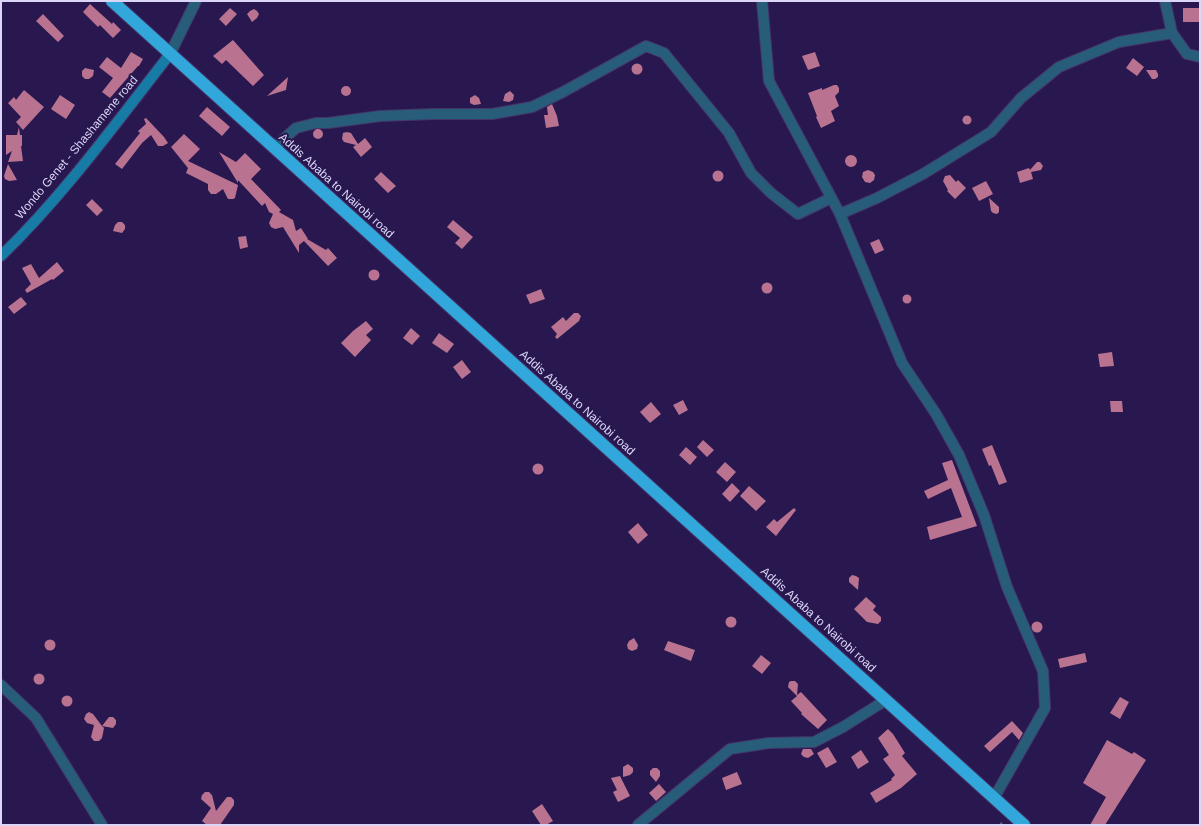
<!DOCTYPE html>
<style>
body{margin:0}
#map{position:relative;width:1201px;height:826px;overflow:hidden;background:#28184f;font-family:Arial,sans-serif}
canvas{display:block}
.frame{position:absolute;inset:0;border:2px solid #dbd5f8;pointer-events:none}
</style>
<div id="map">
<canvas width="1201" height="826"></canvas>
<div class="frame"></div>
</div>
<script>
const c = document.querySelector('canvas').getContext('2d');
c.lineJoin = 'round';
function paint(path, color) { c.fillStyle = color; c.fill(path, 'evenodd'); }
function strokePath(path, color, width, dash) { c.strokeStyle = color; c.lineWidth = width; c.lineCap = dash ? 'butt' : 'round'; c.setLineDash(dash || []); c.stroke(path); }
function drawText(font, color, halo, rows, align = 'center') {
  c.font = font + ' Arial,sans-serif'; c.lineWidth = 4; c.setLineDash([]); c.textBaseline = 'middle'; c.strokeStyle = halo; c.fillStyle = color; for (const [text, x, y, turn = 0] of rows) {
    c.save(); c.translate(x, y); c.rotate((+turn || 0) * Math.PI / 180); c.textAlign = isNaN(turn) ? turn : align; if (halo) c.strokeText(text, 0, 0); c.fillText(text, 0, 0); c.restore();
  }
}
paint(new Path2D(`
 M 90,4 L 112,24 L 113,22 L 121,30 L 113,38 L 100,25 L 98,27 L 83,12 Z
 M 230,8 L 237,14 L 226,26 L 219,19 Z
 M 1183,8 L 1200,8 L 1200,22 L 1183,22 Z
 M 254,9 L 257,11 L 259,14 L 257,18 L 252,22 L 247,14 L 250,11 Z
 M 43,14 L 64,36 L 58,42 L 36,21 Z
 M 233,40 L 264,75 L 253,86 L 226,60 L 222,64 L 213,56 Z
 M 131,52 L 143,59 L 139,66 L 138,66 L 110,98 L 102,92 L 113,78 L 99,67 L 107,57 L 121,68 Z
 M 815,52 L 820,66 L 808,70 L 802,56 Z
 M 1133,58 L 1144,67 L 1137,76 L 1126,68 Z
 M631.5 69a5.5 5.5 0 1 1 11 0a5.5 5.5 0 1 1-11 0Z
 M 85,68 L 94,70 L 93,76 L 89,79 L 85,79 L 82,76 L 82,71 Z
 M 1146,70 L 1156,70 L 1158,74 L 1158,77 L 1155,79 L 1152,79 Z
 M 288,77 L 286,90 L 267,96 Z
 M 834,85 L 837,85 L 839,88 L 839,92 L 835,96 L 839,106 L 831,111 L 835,121 L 821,128 L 816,117 L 817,116 L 808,93 L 822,88 L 822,90 Z
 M341 91a5 5 0 1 1 10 0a5 5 0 1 1-10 0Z
 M 24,90 L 44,107 L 23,130 L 16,122 L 21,117 L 8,103 L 14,97 L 16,100 Z
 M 510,91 L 514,95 L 513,100 L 509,102 L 503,101 L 505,94 Z
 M 60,95 L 75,105 L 66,119 L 51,109 Z
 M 475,95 L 479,98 L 481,104 L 474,105 L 470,103 L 470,98 Z
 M 552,104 L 557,116 L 559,126 L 546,128 L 544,115 L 548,115 L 547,107 Z
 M 207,107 L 230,127 L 222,136 L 199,116 Z
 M962.5 120a4.5 4.5 0 1 1 9 0a4.5 4.5 0 1 1-9 0Z
 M 146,118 L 164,137 L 168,143 L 163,146 L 158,146 L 151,135 L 142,143 L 122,169 L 115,164 L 140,133 L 138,131 L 146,124 L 144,119 Z
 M 19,127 L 20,135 L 22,135 L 22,146 L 21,146 L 23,161 L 8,162 L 12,151 L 6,155 L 6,135 L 17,135 Z
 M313 134a5 5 0 1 1 10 0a5 5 0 1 1-10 0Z
 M 347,132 L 351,133 L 358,144 L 365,138 L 372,147 L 361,157 L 353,147 L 356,145 L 344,142 L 342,139 L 343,133 Z
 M 184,134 L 200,149 L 188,161 L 238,185 L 235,198 L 233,199 L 228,199 L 223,189 L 216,194 L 211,194 L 208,190 L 208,184 L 186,173 L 188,168 L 171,147 Z
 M 219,152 L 236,162 L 245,153 L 261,169 L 251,179 L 281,210 L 279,212 L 293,220 L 296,231 L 301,228 L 308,239 L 307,239 L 326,250 L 328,248 L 337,258 L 328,266 L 304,241 L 299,245 L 299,253 L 283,227 L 275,229 L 271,227 L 269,223 L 273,214 L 269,212 L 265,203 L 262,206 L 238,180 L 238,183 Z
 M845 161a6 6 0 1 1 12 0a6 6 0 1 1-12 0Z
 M 1037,162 L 1040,162 L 1043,166 L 1041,170 L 1031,172 L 1033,179 L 1020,183 L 1017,172 L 1029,168 L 1030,170 Z
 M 8,164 L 17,180 L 9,181 L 5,179 L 4,176 Z
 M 868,170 L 873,172 L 875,175 L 874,180 L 870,183 L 865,182 L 862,177 L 863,172 Z
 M712.5 176a5.5 5.5 0 1 1 11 0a5.5 5.5 0 1 1-11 0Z
 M 381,172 L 396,186 L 388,193 L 374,179 Z
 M 950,175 L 956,182 L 958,180 L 966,188 L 955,199 L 947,191 L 948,190 L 943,181 L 945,176 Z
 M 986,181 L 993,194 L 979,201 L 972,188 Z
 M 989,198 L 999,207 L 999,212 L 997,214 L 993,213 L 991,211 Z
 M 92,199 L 103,210 L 97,216 L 86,205 Z
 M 453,220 L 473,237 L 462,249 L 455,243 L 460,238 L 447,227 Z
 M 118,222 L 122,222 L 125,225 L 125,229 L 122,233 L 113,231 L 115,225 Z
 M 246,236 L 248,247 L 240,249 L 238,237 Z
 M 879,239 L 884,250 L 875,254 L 870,243 Z
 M 57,262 L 64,271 L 53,280 L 52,279 L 27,293 L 25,290 L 31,284 L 22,268 L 31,264 L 39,278 Z
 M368.5 275a5.5 5.5 0 1 1 11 0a5.5 5.5 0 1 1-11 0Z
 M761.5 288a5.5 5.5 0 1 1 11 0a5.5 5.5 0 1 1-11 0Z
 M 541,289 L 545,299 L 530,304 L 526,295 Z
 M902.5 299a4.5 4.5 0 1 1 9 0a4.5 4.5 0 1 1-9 0Z
 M 21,297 L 27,304 L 14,314 L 8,307 Z
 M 574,313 L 578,313 L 581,316 L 579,321 L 557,339 L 555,337 L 557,334 L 551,327 L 563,317 L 566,321 Z
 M 366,321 L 373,329 L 366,335 L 371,340 L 355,357 L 341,343 L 353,331 Z
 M 411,328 L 420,336 L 412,345 L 403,338 Z
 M 439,333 L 454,344 L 447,353 L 432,343 Z
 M 1112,352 L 1114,366 L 1100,367 L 1098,354 Z
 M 462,360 L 471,372 L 462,379 L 453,367 Z
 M 683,400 L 688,410 L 679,415 L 673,405 Z
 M 1110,401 L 1122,401 L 1123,412 L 1111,412 Z
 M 651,402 L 661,414 L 650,423 L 640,412 Z
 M 703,440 L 714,450 L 707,457 L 697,447 Z
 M 992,445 L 1007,482 L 999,485 L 991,465 L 989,466 L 982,449 Z
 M 686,447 L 697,457 L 690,465 L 679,455 Z
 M 952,460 L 977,526 L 930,540 L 927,527 L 962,517 L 951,488 L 928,499 L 924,491 L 948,480 L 942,463 Z
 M 725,462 L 736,472 L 727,482 L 716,472 Z
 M532.5 469a5.5 5.5 0 1 1 11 0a5.5 5.5 0 1 1-11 0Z
 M 732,483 L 740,491 L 730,502 L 722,494 Z
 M 749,486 L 766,501 L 756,511 L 740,496 Z
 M 794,508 L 796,510 L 776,536 L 766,527 L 774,519 L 777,522 Z
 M 638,523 L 648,535 L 638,544 L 628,532 Z
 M 852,575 L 856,576 L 859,578 L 858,590 L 849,582 L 849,578 Z
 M 866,597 L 876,606 L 873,610 L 881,617 L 881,621 L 878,624 L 867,622 L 854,609 Z
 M725.5 622a5.5 5.5 0 1 1 11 0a5.5 5.5 0 1 1-11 0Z
 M1031.5 627a5.5 5.5 0 1 1 11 0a5.5 5.5 0 1 1-11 0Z
 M 634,638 L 638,645 L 637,649 L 632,651 L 628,649 L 627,645 L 629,641 Z
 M44.5 645a5.5 5.5 0 1 1 11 0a5.5 5.5 0 1 1-11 0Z
 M 668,641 L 695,650 L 691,661 L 664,650 Z
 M 1085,653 L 1087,662 L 1060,668 L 1058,659 Z
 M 761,655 L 771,663 L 762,674 L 752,666 Z
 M33.5 679a5.5 5.5 0 1 1 11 0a5.5 5.5 0 1 1-11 0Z
 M 791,681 L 795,681 L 798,684 L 797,695 L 801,692 L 827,720 L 818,729 L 801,714 L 802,713 L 791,701 L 797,696 L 788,687 L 789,682 Z
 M61.5 701a5.5 5.5 0 1 1 11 0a5.5 5.5 0 1 1-11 0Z
 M 1120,697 L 1129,702 L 1120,719 L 1110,713 Z
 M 89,712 L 93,714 L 102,726 L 109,717 L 113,717 L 116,720 L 116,724 L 113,728 L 102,726 L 104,728 L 102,738 L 99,741 L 94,741 L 91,737 L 94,725 L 87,723 L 84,719 L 86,714 Z
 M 1012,721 L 1023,733 L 1019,740 L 1012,732 L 990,752 L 984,746 Z
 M 888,729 L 893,734 L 905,753 L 902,756 L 917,774 L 901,788 L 876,803 L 870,793 L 892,780 L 891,779 L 895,775 L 883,759 L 889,755 L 878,738 Z
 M 1107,740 L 1132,754 L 1134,752 L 1146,760 L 1105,825 L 1090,825 L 1106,797 L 1083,783 Z
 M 828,747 L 837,762 L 826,768 L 817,753 Z
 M 803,749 L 811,749 L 814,754 L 808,758 L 804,757 L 801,754 Z
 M 861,750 L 869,762 L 858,769 L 851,757 Z
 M 628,764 L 633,768 L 633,772 L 630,775 L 623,777 L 623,767 Z
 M 653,768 L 657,768 L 660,771 L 660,776 L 656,782 L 650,775 L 650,771 Z
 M 737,772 L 742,784 L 726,790 L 722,778 Z
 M 620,776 L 630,796 L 618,802 L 613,792 L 617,790 L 611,778 Z
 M 659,784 L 666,792 L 656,801 L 649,793 Z
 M 205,792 L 209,792 L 212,795 L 216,811 L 227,797 L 231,797 L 234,800 L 234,805 L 220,825 L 207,825 L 202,821 L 211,808 L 201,799 L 202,795 Z
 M 542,804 L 553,821 L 546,825 L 541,825 L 532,811 Z`), '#b97391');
const street = new Path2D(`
 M 762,1 L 769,81 L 840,214 L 902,363 L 936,414 L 959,455 L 984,515 L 1007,587 L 1043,671 L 1045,708 L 994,798
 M 1165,1 L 1172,33 L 1187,54 L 1200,57
 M 170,54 L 196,1
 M 274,148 L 296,128 L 316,123 L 328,123 L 380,116 L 434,114 L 492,114 L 532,107 L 563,92 L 646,46 L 664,53 L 729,133 L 751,173 L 771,193 L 798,214 L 831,198
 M 840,214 L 877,198 L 923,174 L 991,132 L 1021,98 L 1059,67 L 1119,42 L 1172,33
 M 1,685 L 36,718 L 102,825
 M 638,825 L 730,749 L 769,743 L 814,742 L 843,727 L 886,700`);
const secondary = new Path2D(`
 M 1,256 C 64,195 116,123 170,54`);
const highway = new Path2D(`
 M 112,1 L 1024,825`);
strokePath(street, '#45366a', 12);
strokePath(secondary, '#45366a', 12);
strokePath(highway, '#45366a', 14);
strokePath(new Path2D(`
 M 1000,825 L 1003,821`), '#685c8b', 2, [3, 2]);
strokePath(street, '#275d78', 10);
strokePath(secondary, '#167ca6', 10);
strokePath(highway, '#31a7db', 12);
drawText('12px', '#dbd5f8', '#28184f', [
 ["Wondo Genet - Shashamene road",77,148,-50],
 ["Addis Ababa to Nairobi road",336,186,42],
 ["Addis Ababa to Nairobi road",577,403,42],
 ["Addis Ababa to Nairobi road",818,620,42]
]);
</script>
